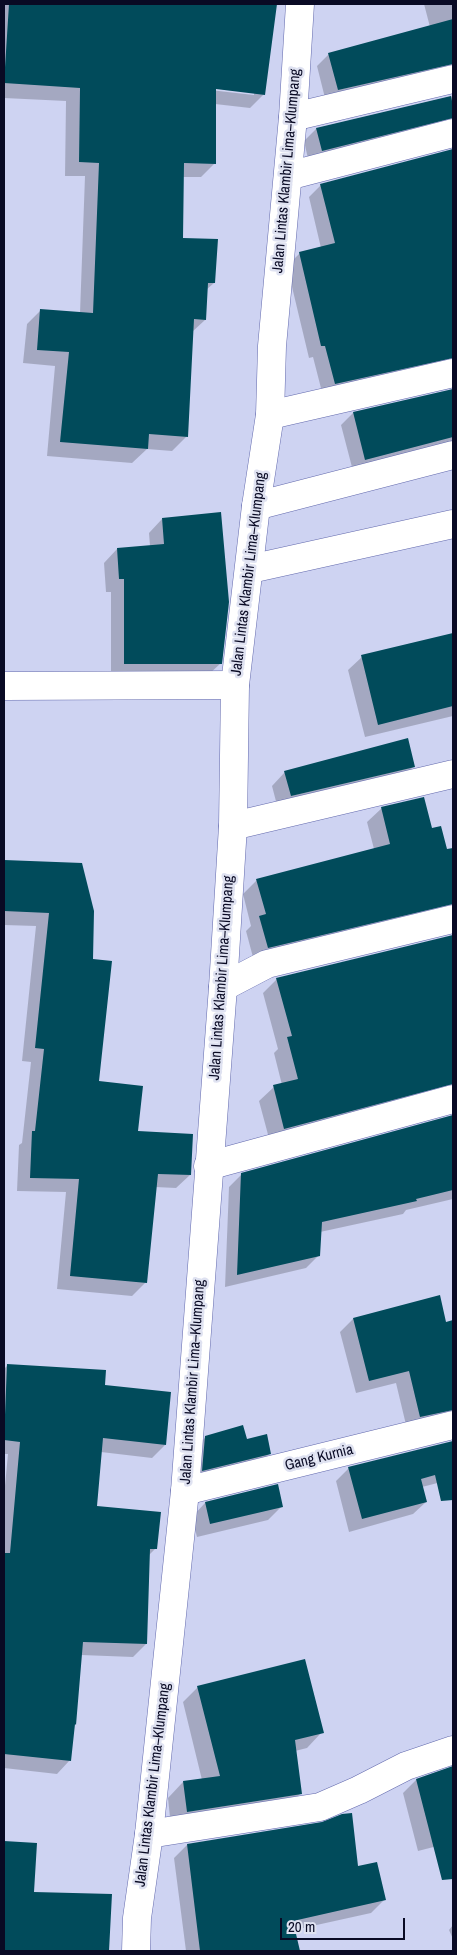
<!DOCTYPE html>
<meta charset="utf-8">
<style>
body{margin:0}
#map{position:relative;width:457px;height:1955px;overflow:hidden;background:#ced3f2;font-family:"Archivo Narrow",sans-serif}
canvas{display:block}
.frame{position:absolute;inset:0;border:5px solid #090a24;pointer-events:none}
.scale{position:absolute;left:280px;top:1918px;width:125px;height:22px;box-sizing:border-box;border:2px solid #090a24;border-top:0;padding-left:6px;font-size:15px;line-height:18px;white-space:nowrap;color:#090a24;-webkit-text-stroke:4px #dfe2f1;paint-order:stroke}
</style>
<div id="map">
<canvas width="457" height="1955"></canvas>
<div class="frame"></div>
<div class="scale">20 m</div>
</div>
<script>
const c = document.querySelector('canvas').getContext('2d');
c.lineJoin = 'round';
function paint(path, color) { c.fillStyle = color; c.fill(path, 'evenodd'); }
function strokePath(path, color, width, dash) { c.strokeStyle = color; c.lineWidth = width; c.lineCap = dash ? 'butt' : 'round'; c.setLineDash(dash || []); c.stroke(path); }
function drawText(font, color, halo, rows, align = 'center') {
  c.font = font + ' "Archivo Narrow",sans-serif'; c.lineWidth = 5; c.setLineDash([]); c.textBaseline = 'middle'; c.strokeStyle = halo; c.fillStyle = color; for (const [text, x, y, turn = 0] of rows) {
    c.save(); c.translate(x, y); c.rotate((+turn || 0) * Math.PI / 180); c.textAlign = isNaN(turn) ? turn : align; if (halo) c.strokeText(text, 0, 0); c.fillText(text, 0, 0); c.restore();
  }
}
paint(new Path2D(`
 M 4,4 L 275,4 L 264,94 L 250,108 L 215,104 L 215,163 L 201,177 L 182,177 L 182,239 L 214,283 L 206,290 L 205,320 L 192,332 L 186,437 L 172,451 L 147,449 L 132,463 L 47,456 L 55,366 L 23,363 L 27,324 L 41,310 L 80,313 L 85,176 L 65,176 L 66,101 L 4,98 ZM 210,88 L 254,92 L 254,95 L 210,90 Z
 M 424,4 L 453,4 L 453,83 L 326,102 L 317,66 L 329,54 L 430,27 Z
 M 453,96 L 453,137 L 309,163 L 304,141 L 316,129 Z
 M 453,150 L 453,377 L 323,396 L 313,357 L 309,358 L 287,266 L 300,253 L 321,248 L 309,197 L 321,185 Z
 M 453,390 L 453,446 L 353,471 L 341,425 L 353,413 Z
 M 162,519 L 221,663 L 207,676 L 111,677 L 111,592 L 106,592 L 104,563 L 117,549 L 150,546 L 149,533 Z
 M 453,634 L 453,716 L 365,737 L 348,670 L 362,657 Z
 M 414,766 L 401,780 L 278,809 L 272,786 L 285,772 Z
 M 382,808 L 431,830 L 446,851 L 453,849 L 453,928 L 254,961 L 246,931 L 251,926 L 243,894 L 257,880 L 374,849 L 367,822 Z
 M 4,862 L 81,864 L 92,960 L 98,1082 L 136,1132 L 190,1175 L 176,1188 L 155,1187 L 146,1282 L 132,1296 L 57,1289 L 66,1192 L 17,1191 L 19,1145 L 22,1143 L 31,1062 L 22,1061 L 36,926 L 4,925 Z
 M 453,936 L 453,1089 L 270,1142 L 259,1101 L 274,1087 L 282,1085 L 274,1053 L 278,1049 L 263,993 L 277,979 Z
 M 453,1116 L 453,1199 L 406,1210 L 403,1214 L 320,1232 L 319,1255 L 306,1268 L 225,1287 L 229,1187 L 242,1174 Z
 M 439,1297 L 445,1324 L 453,1321 L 453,1430 L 407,1429 L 396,1383 L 356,1393 L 340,1332 L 353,1319 Z
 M 8,1365 L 104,1387 L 165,1445 L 152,1458 L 101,1452 L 95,1507 L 155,1549 L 148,1556 L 146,1644 L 133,1657 L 81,1655 L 75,1724 L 73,1726 L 70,1760 L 57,1774 L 4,1768 L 4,1496 L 8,1454 L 4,1454 L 4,1369 Z
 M 206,1437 L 246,1441 L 270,1453 L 257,1467 L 189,1483 L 192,1450 Z
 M 453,1442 L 453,1479 L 422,1487 L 426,1502 L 413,1514 L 349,1532 L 336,1481 L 349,1468 Z
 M 205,1503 L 282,1506 L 268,1520 L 197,1537 L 192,1517 Z
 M 198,1687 L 322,1732 L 307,1748 L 295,1751 L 300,1794 L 285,1809 L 171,1827 L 168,1798 L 183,1782 L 202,1780 L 183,1702 Z
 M 453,1768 L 453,1842 L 418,1851 L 403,1793 L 416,1780 Z
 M 4,1842 L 36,1844 L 32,1893 L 110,1895 L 108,1951 L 4,1951 Z
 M 187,1845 L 357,1868 L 384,1900 L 371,1913 L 294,1930 L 299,1951 L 186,1951 L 174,1858 Z
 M 453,1925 L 453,1939 L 449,1930 Z`), '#0003');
paint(new Path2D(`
 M 9,4 L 277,4 L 265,95 L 216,89 L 216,164 L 184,163 L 183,238 L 218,239 L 215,283 L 208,283 L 206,320 L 194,319 L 188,437 L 149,434 L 148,449 L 60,442 L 69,352 L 37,350 L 40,309 L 93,313 L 99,163 L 79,162 L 80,88 L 4,83 Z
 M 453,19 L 453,64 L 338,90 L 328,53 Z
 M 451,96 L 453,106 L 453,118 L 322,151 L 316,128 Z
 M 453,149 L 453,358 L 335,384 L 325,346 L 321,346 L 299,252 L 335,243 L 320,184 Z
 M 453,389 L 453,437 L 365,460 L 353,412 Z
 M 221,512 L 229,602 L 222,664 L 124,664 L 124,579 L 119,579 L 117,548 L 164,544 L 162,518 Z
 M 453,633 L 453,706 L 378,725 L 361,655 Z
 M 408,738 L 415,767 L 291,796 L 284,771 Z
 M 424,797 L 432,828 L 441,826 L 447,849 L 453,848 L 453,904 L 268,948 L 259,916 L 266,914 L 256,879 L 390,844 L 381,807 Z
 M 4,860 L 82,863 L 94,911 L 93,959 L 112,961 L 99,1081 L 143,1086 L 138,1131 L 193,1134 L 191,1175 L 158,1174 L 147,1283 L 70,1276 L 79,1179 L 30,1178 L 32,1131 L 35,1131 L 44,1049 L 35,1048 L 49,913 L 4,911 Z
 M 453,935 L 453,1084 L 284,1129 L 273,1085 L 298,1079 L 287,1037 L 292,1036 L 276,978 Z
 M 453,1115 L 453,1190 L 416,1199 L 417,1201 L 322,1222 L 320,1256 L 237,1275 L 241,1173 Z
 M 440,1295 L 446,1322 L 453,1320 L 453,1410 L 420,1417 L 409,1371 L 369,1381 L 353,1318 Z
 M 7,1364 L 106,1370 L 105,1385 L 171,1392 L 166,1445 L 103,1438 L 97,1506 L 161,1512 L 157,1549 L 150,1549 L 147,1644 L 83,1642 L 76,1725 L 75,1724 L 71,1761 L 4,1754 L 4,1553 L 10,1553 L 20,1442 L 4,1440 Z
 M 243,1425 L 247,1439 L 267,1434 L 271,1454 L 202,1471 L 205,1436 Z
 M 453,1441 L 453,1500 L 441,1501 L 435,1475 L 421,1479 L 427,1502 L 362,1519 L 348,1467 Z
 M 278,1484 L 283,1507 L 210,1524 L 205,1502 Z
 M 305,1659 L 324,1733 L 295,1740 L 302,1794 L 187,1812 L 183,1781 L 220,1776 L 197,1686 Z
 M 453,1766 L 453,1879 L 442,1880 L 416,1779 Z
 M 352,1813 L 358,1866 L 377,1862 L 386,1900 L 293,1921 L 300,1951 L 200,1951 L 187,1844 L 322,1822 L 342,1814 Z
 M 4,1841 L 37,1843 L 34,1892 L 112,1894 L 109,1951 L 4,1951 Z`), '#014b5b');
const minor = new Path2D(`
 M 293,117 L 453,79
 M 288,176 L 453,133
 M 270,415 L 453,373
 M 256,506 L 453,455
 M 250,569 L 453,524
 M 4,686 L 235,685
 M 233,826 L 453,774
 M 223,987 L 267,964 L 453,919
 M 208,1166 L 453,1099
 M 185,1491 L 453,1425
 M 149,1834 L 320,1807 L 359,1790 L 406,1766 L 453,1750`);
const major = new Path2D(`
 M 136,1951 L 137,1918 L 149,1834 L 185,1491 L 223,987 L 233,826 L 235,685 L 256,506 L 270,415 L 272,346 L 293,117 L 300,4`);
strokePath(minor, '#6269ad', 29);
strokePath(major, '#6269ad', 29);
strokePath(minor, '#fff', 28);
strokePath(major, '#fff', 28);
drawText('15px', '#090a24', '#dfe2f1', [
 ["Jalan Lintas Klambir Lima–Klumpang",287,171,-85],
 ["Jalan Lintas Klambir Lima–Klumpang",249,574,-83],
 ["Jalan Lintas Klambir Lima–Klumpang",222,978,-86],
 ["Jalan Lintas Klambir Lima–Klumpang",193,1382,-86],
 ["Gang Kurnia",319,1458,-14],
 ["Jalan Lintas Klambir Lima–Klumpang",153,1785,-83]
]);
</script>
